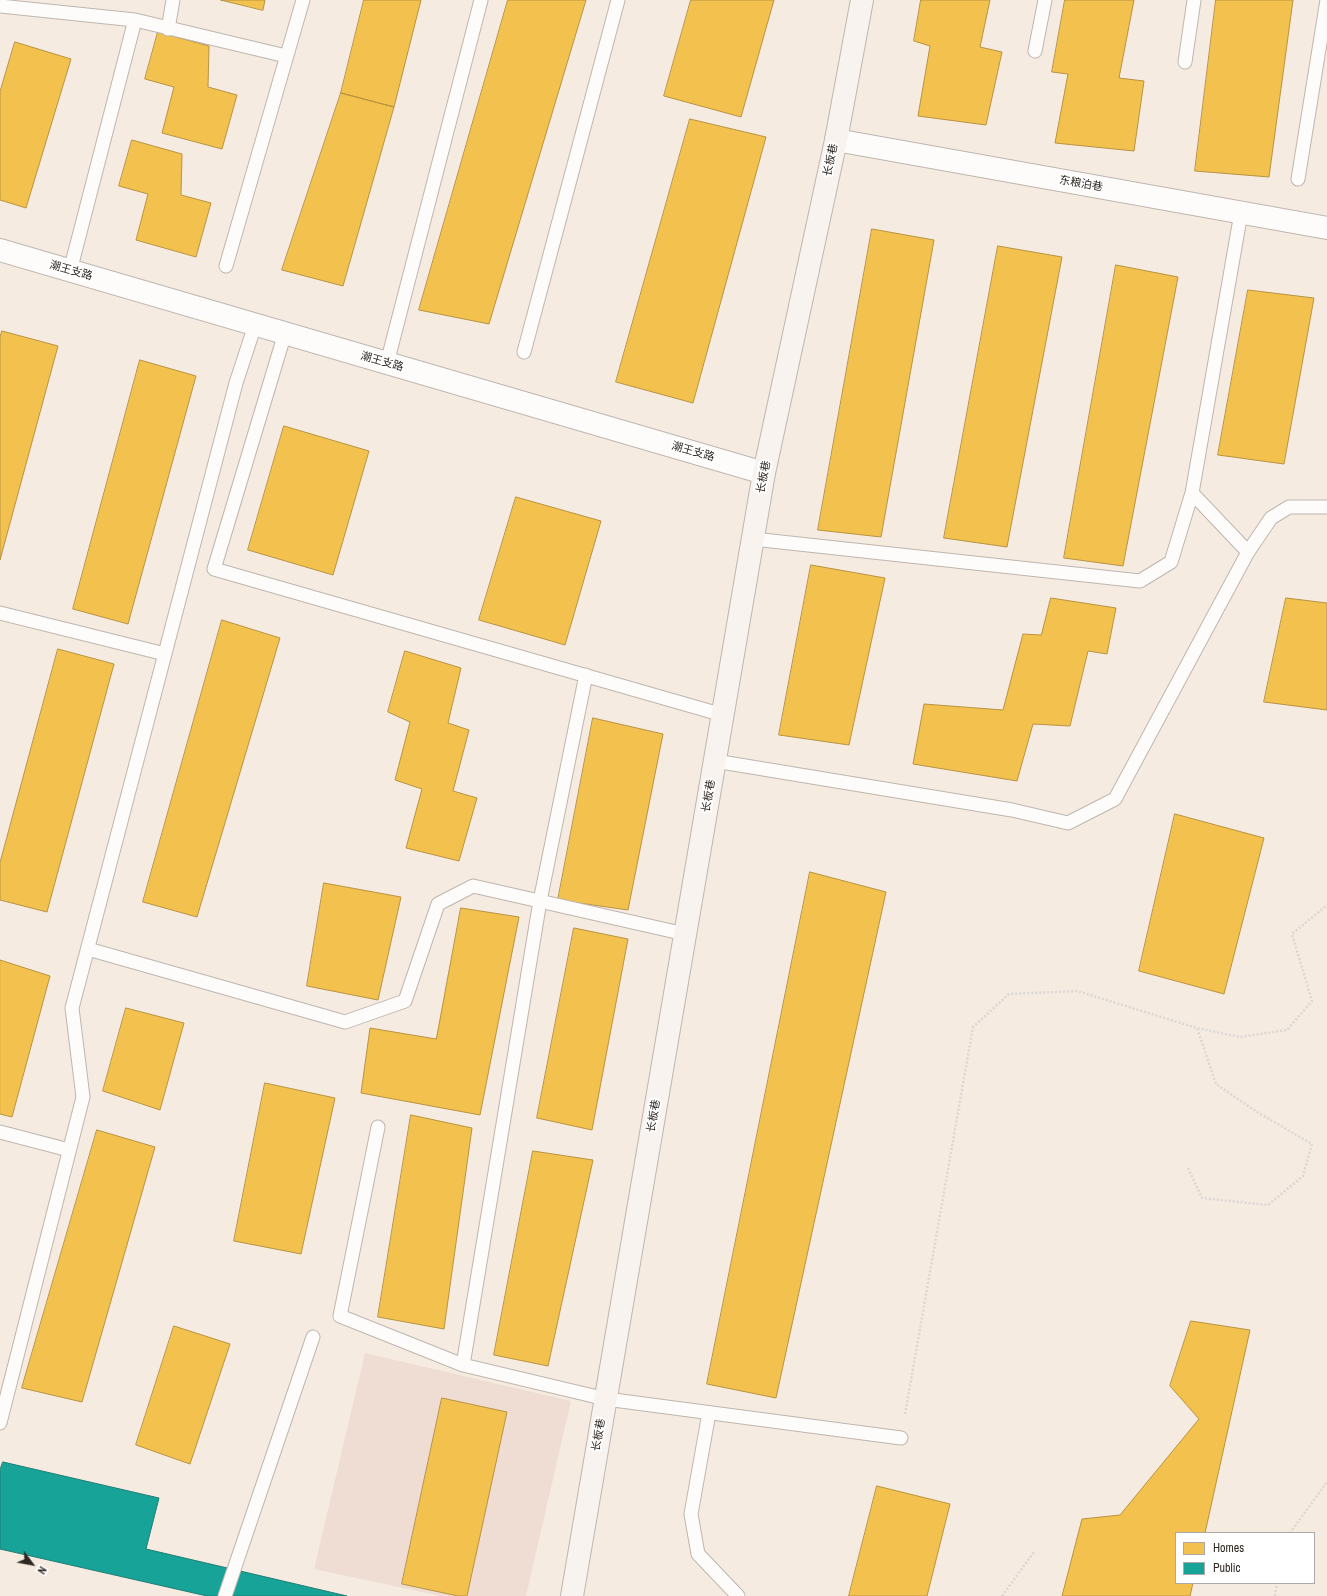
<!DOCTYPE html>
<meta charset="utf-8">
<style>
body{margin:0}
#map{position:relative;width:1327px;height:1596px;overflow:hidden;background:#f6ebe1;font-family:"Archivo Narrow",sans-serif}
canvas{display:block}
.legend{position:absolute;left:1175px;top:1532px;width:140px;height:52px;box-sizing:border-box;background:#fff;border:1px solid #aca9a7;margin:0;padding:5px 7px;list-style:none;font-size:12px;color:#302923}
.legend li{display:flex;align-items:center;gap:8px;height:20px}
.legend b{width:20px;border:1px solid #aca9a7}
.north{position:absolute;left:12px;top:1544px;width:40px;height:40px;-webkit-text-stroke:3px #fff;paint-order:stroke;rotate:122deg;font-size:11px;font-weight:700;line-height:16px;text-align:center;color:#302923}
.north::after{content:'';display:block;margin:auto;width:14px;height:18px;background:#302923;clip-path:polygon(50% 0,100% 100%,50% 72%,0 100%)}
</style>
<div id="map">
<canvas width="1327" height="1596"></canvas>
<ul class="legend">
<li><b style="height:11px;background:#f2c14e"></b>Homes</li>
<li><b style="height:11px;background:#17a398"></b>Public</li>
</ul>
<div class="north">N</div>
</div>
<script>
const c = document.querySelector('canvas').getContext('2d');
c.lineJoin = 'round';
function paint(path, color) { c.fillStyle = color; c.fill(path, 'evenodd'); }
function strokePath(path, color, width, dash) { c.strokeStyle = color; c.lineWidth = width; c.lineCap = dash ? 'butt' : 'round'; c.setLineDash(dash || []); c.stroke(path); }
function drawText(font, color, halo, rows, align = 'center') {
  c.font = font + ' "Archivo Narrow","Noto Sans SC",sans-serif'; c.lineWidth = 4; c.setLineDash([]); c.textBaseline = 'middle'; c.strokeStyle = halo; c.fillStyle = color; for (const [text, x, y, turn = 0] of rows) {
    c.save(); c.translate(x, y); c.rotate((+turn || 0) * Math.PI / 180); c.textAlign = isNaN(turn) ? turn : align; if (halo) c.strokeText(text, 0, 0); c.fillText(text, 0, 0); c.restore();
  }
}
paint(new Path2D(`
 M 365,1353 L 571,1401 L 526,1596 L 441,1596 L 314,1569 Z`), '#efddd4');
const homes = new Path2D(`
 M 221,0 L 265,0 L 263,10 Z
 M 364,0 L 421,0 L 394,107 L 341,93 Z
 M 508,0 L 586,0 L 489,324 L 419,310 Z
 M 691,0 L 774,0 L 741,117 L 664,96 Z
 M 921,0 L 990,0 L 980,47 L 1002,52 L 986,125 L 918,116 L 930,46 L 914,41 Z
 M 1065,0 L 1134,0 L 1119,78 L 1144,81 L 1134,151 L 1055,143 L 1068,74 L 1052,72 Z
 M 1216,0 L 1293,0 L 1269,177 L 1195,171 Z
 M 158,32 L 209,46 L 208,87 L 237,95 L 222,149 L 162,133 L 174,87 L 145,79 Z
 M 15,42 L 71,59 L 26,208 L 0,200 L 0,92 Z
 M 341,93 L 394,107 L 343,286 L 282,270 Z
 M 690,119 L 766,137 L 693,403 L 616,382 Z
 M 132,140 L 182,154 L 181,195 L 211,203 L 196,257 L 136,240 L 148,194 L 119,186 Z
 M 872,229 L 934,240 L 881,537 L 818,530 Z
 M 998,246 L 1062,257 L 1007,547 L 944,538 Z
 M 1116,265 L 1178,277 L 1123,566 L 1064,558 Z
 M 1248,290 L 1314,298 L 1284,464 L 1218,455 Z
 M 2,331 L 58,346 L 0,560 L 0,338 Z
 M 140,360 L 196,376 L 128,624 L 73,609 Z
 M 284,426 L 369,451 L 333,575 L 248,550 Z
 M 516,497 L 601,521 L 565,645 L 479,620 Z
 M 811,565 L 885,578 L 849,745 L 779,735 Z
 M 1051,598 L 1116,608 L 1107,654 L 1088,651 L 1070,726 L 1033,724 L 1017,781 L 913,764 L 924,704 L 1003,710 L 1023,634 L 1041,635 Z
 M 1286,598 L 1327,603 L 1327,710 L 1264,702 Z
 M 222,620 L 280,638 L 197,917 L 143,902 Z
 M 58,649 L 114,664 L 47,912 L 0,900 L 0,863 Z
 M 405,651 L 461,668 L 448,723 L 469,730 L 453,791 L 477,798 L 459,861 L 406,848 L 422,789 L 395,780 L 410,722 L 388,712 Z
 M 593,718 L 663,734 L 628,910 L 558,900 Z
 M 1175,814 L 1264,838 L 1224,994 L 1139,971 Z
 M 810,872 L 886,892 L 776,1398 L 707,1384 Z
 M 324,883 L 401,897 L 378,1000 L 307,986 Z
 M 461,908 L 519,917 L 480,1115 L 361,1093 L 370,1028 L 436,1039 Z
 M 574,928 L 628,939 L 592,1130 L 537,1118 Z
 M 0,960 L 50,976 L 12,1117 L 0,1114 Z
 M 126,1008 L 184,1023 L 160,1110 L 103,1091 Z
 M 265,1083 L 335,1098 L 301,1254 L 234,1241 Z
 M 411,1115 L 472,1128 L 444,1329 L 378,1317 Z
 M 97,1130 L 155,1147 L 82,1402 L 22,1388 Z
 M 533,1151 L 593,1160 L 548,1366 L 494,1355 Z
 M 1191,1321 L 1250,1330 L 1205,1533 L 1176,1533 L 1176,1583 L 1193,1583 L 1190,1596 L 1062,1596 L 1082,1519 L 1120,1515 L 1199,1419 L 1170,1386 Z
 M 174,1326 L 230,1344 L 190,1464 L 136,1445 Z
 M 442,1398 L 507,1412 L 467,1596 L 458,1596 L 402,1584 Z
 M 877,1486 L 950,1504 L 927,1596 L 849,1596 Z`);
paint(homes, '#f2c14e');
strokePath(homes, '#b89341', 1);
const public = new Path2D(`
 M 3,1462 L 159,1498 L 146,1549 L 347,1596 L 207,1596 L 0,1549 L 0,1470 Z`);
paint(public, '#17a398');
strokePath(public, '#1e7e75', 1);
const lane = new Path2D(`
 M 0,6 L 135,20 L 286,56
 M 168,29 L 173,0
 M 1035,51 L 1045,0
 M 1185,62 L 1194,0
 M 1298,179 L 1327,0
 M 1241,213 L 1192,493 L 1248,552
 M 226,266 L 303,0
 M 70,271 L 135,20
 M 285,333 L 214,569 L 723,715
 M 524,352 L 618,0
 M 387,363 L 481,0
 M 753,539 L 1140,581 L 1171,562 L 1192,493
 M 0,613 L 165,654
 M 586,675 L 540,901 L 463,1365 L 606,1399 L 901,1438
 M 715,761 L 1012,810 L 1068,823 L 1115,799 L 1248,552 L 1271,518 L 1289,507 L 1327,507
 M 88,949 L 345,1022 L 405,1001 L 438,904 L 473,886 L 685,934
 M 378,1127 L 340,1316 L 463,1365
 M 0,1132 L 69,1150
 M 709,1413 L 691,1514 L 698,1554 L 738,1596
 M 0,1423 L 83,1097 L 72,1008 L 236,383 L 255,325
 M 225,1596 L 313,1337`);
const street = new Path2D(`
 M 836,140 L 1327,228
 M 0,250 L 764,473`);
const secondary = new Path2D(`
 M 572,1596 L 764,473 L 836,140 L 862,0`);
strokePath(lane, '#beb6af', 15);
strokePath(street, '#beb6af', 24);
strokePath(secondary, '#beb6af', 24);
strokePath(new Path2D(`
 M 1188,1168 L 1202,1198 L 1268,1205 L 1303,1176 L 1312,1144 L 1257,1112 L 1216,1084 L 1197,1028
 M 905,1414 L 973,1027 L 1009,994 L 1077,991 L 1197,1028 L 1240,1037 L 1287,1030 L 1312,1001 L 1292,934 L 1327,905
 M 1290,1533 L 1327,1482
 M 1002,1596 L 1034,1552
 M 1275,1596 L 1277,1583`), '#dbd7d4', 2.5, [2, 2]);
strokePath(lane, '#fefcfa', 13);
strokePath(street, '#fefcfa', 22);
strokePath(secondary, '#f8f3ef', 22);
drawText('11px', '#302923', '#fff', [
 ["长板巷",831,160,-78],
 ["东粮泊巷",1081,184,10],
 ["潮王支路",71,271,16],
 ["潮王支路",382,362,16],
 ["潮王支路",693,452,16],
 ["长板巷",764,477,-79],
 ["长板巷",709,796,-80],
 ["长板巷",654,1116,-80],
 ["长板巷",599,1435,-80]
]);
</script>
